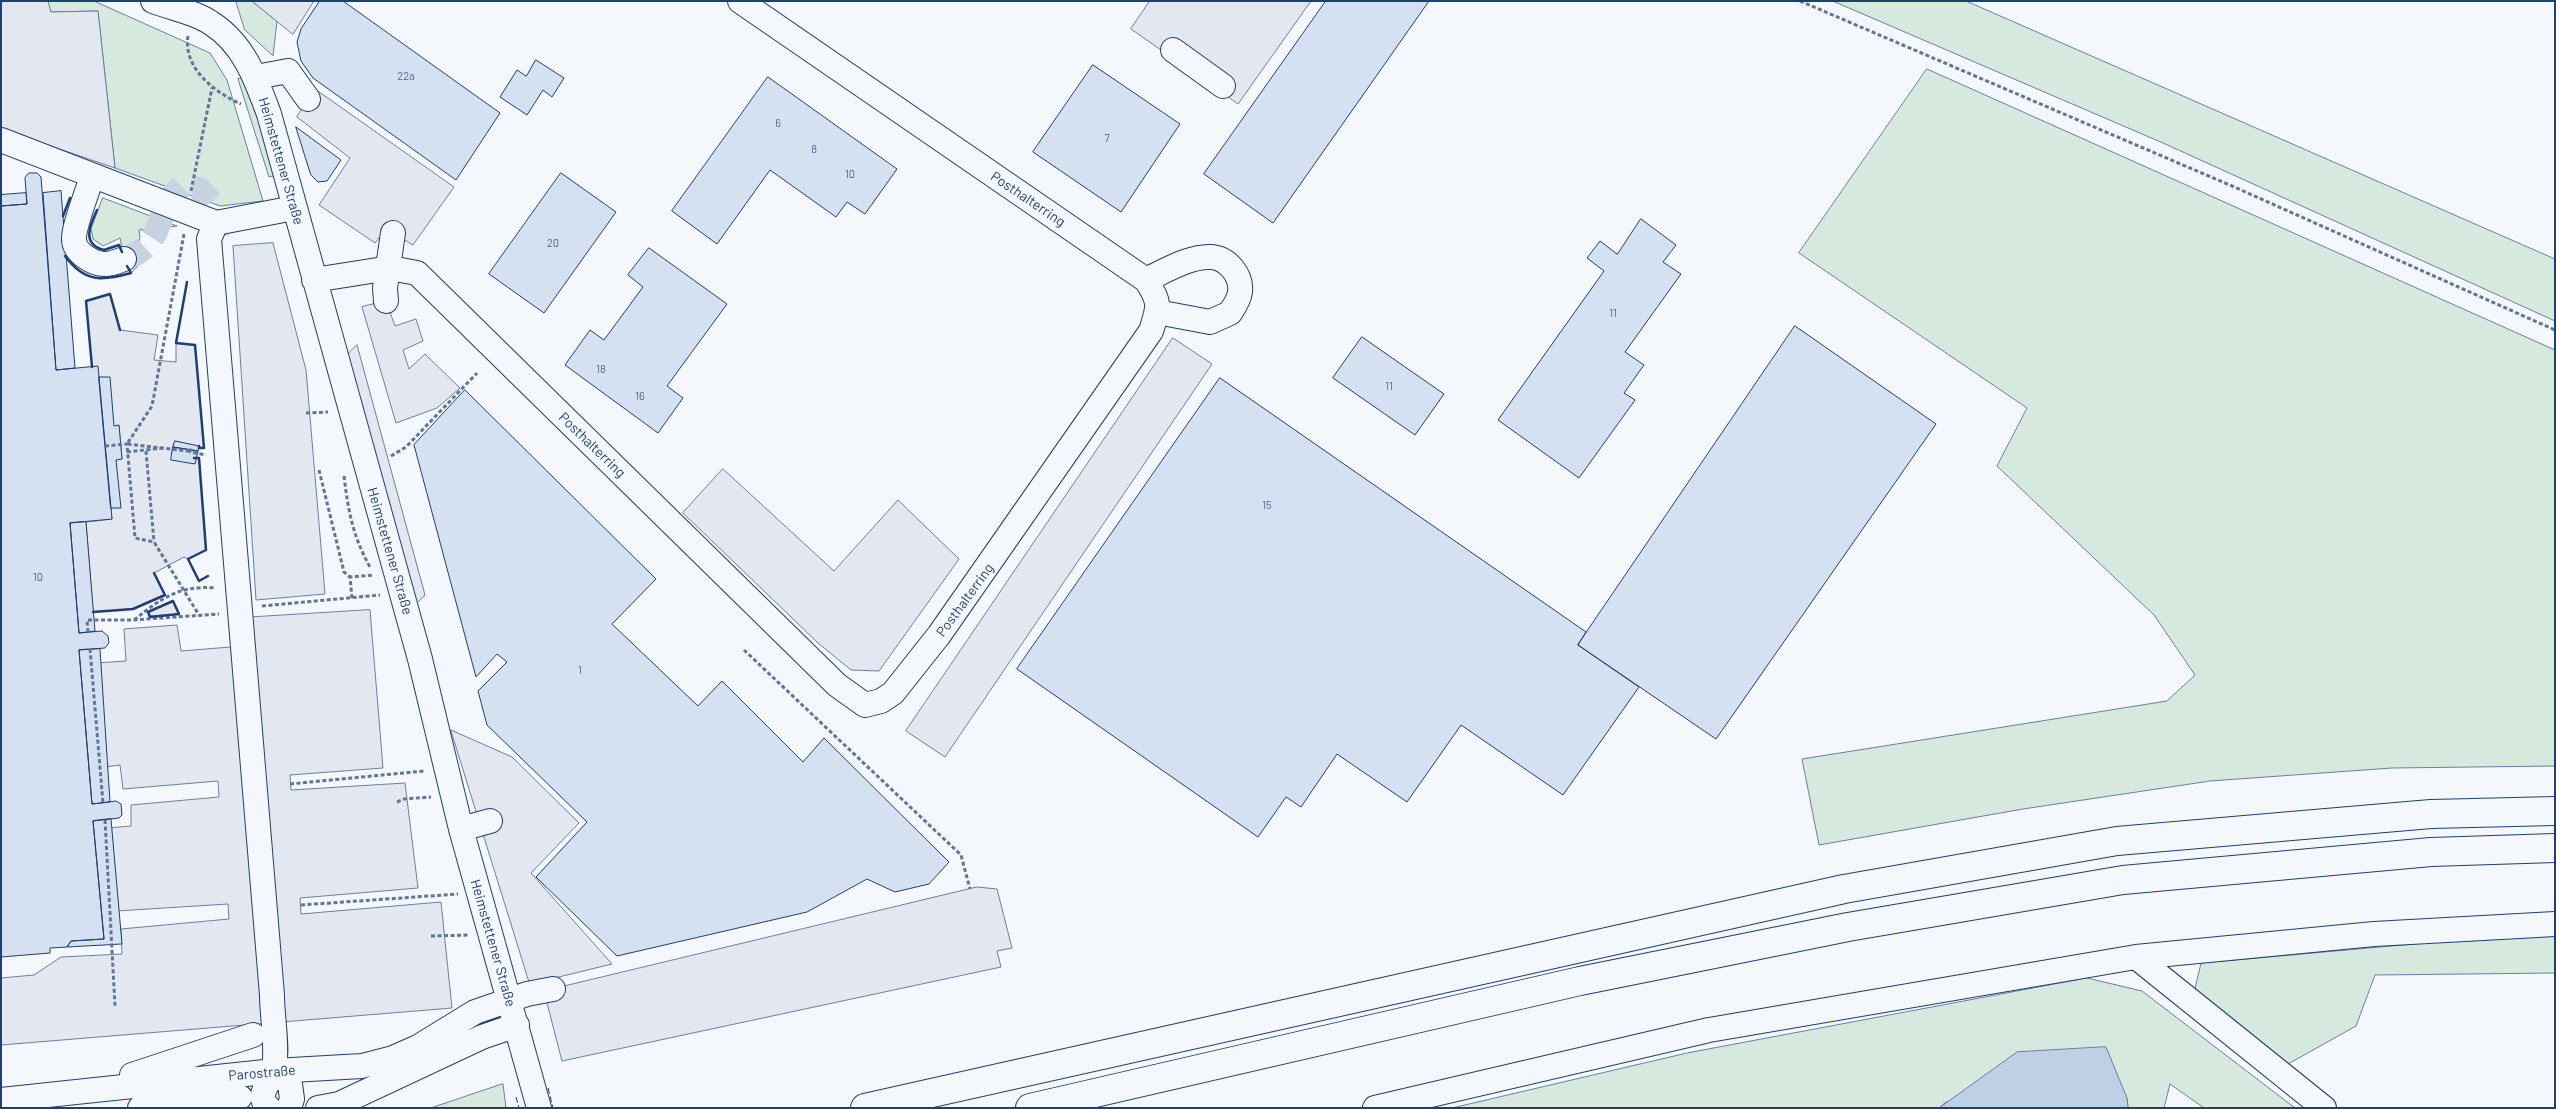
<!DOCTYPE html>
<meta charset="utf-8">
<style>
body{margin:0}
#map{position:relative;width:2556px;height:1109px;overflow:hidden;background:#f4f7fb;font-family:Barlow,sans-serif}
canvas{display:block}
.frame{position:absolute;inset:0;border:2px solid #1d3f73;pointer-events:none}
</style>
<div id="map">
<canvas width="2556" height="1109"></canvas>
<div class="frame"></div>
</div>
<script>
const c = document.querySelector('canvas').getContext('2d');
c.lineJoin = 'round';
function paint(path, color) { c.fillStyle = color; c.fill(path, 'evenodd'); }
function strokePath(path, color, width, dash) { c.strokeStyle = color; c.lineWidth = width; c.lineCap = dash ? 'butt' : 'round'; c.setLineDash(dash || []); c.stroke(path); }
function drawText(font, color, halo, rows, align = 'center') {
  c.font = font + ' Barlow,sans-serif'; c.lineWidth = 4; c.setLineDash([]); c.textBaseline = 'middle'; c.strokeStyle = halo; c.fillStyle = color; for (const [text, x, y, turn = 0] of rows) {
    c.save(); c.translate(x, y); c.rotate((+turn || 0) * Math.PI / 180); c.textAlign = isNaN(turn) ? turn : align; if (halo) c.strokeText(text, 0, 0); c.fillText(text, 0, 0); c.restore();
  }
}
const green = new Path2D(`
 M 48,1 L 94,1 L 210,53 L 227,80 L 263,201 L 220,206 L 115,168 L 98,11 L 51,12 Z
 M 236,1 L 252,1 L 277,21 L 273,56 L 245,30 Z
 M 1833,1 L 1966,1 L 2555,259 L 2555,321 L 2163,143 Z
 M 1927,69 L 2555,350 L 2555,766 L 2392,768 L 2210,781 L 2023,809 L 1819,845 L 1802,759 L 2167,701 L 2195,675 L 2154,615 L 1997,466 L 2027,408 L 1799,253 Z
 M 246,78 L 277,175 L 269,177 L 238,79 Z
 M 103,198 L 177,226 L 139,230 L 140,238 L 132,260 L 138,266 L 131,273 L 124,259 L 120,238 L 103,246 L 93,239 L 91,229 Z
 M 2555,934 L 2555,973 L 2375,975 L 2356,1026 L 2288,1064 L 2194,993 L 2201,963 L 2514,935 Z
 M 2087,978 L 2142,991 L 2295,1108 L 2204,1108 L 2170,1084 L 2164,1108 L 2128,1108 L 2127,1098 L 1946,1102 L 1939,1108 L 1452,1108 L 1687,1053 Z
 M 503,1084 L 506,1108 L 431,1108 Z`);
paint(green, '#d7e8df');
strokePath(green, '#687fa3', 1);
const parking = new Path2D(`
 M 1,1 L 48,1 L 51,12 L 98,11 L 115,168 L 1,129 Z
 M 252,1 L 314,1 L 293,34 Z
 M 1150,1 L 1311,1 L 1238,104 L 1131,29 Z
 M 315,89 L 454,187 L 413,245 L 386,229 L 375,243 L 319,205 L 350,158 L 297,117 Z
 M 273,243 L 306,370 L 325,594 L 256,600 L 233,246 Z
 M 110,294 L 120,330 L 158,335 L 154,360 L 176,362 L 176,343 L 195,345 L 204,448 L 175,441 L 172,453 L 199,458 L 206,550 L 188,559 L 184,557 L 154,573 L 165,595 L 133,609 L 93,612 L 86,522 L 112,519 L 106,460 L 122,459 L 119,426 L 103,427 L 92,367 L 86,301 Z
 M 386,301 L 395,326 L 416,319 L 423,341 L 403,350 L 409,369 L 425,354 L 460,388 L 437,408 L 396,423 L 362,307 Z
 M 1173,338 L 1212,364 L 945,757 L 906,731 Z
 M 357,345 L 425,595 L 413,607 L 344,358 Z
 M 723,469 L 834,571 L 898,500 L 959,559 L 879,671 L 851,670 L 818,643 L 683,513 Z
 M 173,601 L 179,614 L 150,616 L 148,612 Z
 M 370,610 L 383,768 L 290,775 L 291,790 L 405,783 L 418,888 L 300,898 L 301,914 L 441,902 L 452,1008 L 1,1045 L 1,978 L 34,975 L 61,957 L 122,954 L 121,929 L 229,919 L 228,904 L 116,911 L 109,828 L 131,826 L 131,805 L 219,797 L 218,781 L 123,789 L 120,765 L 105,767 L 96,663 L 126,661 L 124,629 L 177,625 L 181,651 L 243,646 L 240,618 Z
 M 451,730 L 512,757 L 579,823 L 531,873 L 612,964 L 530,984 Z
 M 977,887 L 997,889 L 1012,948 L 997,951 L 1001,967 L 562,1061 L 547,1003 L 553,989 Z`);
paint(parking, '#e3e8f0');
strokePath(parking, '#687fa3', 1);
const water = new Path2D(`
 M 2106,1047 L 2127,1098 L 2128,1108 L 1939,1108 L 2017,1052 Z`);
paint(water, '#bed0e5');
strokePath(water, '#687fa3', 1);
const building = new Path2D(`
 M 320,1 L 343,1 L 500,113 L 456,180 L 313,78 L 301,61 L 297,42 L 301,29 Z
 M 1326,1 L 1429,1 L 1273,223 L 1204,174 Z
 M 536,60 L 564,78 L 552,97 L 543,90 L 527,115 L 500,97 L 517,70 L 526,76 Z
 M 1093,65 L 1180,124 L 1121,212 L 1033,152 Z
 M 768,77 L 897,169 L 865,214 L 847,202 L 836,217 L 770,170 L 717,244 L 672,211 Z
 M 296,127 L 341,160 L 327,181 L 318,182 L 311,175 Z
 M 29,173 L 37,173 L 41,177 L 56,370 L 98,366 L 112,519 L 70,523 L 79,633 L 102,631 L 108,636 L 109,643 L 105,648 L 79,650 L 92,804 L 116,801 L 121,804 L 122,815 L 119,818 L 93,821 L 104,939 L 71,941 L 67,947 L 50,948 L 50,953 L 1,957 L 1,206 L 27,204 L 25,178 Z
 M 561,173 L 616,212 L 544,313 L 489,274 Z
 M 61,191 L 75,368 L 56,370 L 43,193 Z
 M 26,193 L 27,204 L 1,206 L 1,195 Z
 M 1641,219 L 1676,245 L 1663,262 L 1681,274 L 1625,352 L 1644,365 L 1624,393 L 1635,400 L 1579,478 L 1498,420 L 1604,271 L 1587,258 L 1600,241 L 1617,254 Z
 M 649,248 L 727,304 L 667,386 L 683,398 L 658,433 L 565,365 L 590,330 L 604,340 L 643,287 L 628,275 Z
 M 1795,326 L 1936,424 L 1716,739 L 1578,645 Z
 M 1362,337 L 1444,394 L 1415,435 L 1333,378 Z
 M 99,377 L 110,377 L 114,426 L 119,425 L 122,459 L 116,460 L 121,508 L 111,508 Z
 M 1220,378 L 1586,632 L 1578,645 L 1639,687 L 1563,795 L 1461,725 L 1407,802 L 1337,754 L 1301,807 L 1286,797 L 1258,837 L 1017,669 Z
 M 465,390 L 656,579 L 612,624 L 698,706 L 722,681 L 803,762 L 824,738 L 949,862 L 929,884 L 895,892 L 867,879 L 807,912 L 617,956 L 536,877 L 587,822 L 487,725 L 478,691 L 507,662 L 497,654 L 476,677 L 414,445 Z
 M 175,441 L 199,446 L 198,451 L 173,447 Z
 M 173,447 L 198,451 L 195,464 L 171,460 Z
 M 86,522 L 95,631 L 79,633 L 70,523 Z
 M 100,649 L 110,802 L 92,804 L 79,650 Z
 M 111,819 L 122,944 L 67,947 L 71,941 L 104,939 L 93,821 Z`);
paint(building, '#d5e0f0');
strokePath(building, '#1d3f73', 1);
strokePath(new Path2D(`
 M 124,259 C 157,248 156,227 169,200 C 172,195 178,190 182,186 L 200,189 L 214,206 L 217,242`), '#c9d2e0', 24, [24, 12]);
const minor = new Path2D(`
 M 153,1 C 171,8 195,12 211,23 C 244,44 256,79 269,114 L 420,659 L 461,829 L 539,1108
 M 1173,50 L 1223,86
 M 256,77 L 288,71 L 308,99
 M 1,140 L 216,223
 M 92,176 C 88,191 73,227 74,240 C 75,253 93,264 105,264 C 111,264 119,261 124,259
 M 314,280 L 390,268 L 417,273 L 837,685 L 865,705 L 881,701 L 893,693 L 939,635 L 1151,331 C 1159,306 1161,303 1146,280 L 740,1
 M 1146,280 C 1165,271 1189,256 1211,257 C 1228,258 1242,276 1240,292 C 1239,300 1234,307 1230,313 L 1210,322 L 1157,312
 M 386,301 L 385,288 L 393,233
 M 461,829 L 490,821
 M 2136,957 L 2324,1108
 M 274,1071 L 290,1084 L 292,1099 L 289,1108
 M 132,1075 L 253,1035
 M 1,1100 L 274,1071 L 362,1066 L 393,1058 L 418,1047 L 475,1012 L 527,994 L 553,989
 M 140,1108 L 240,1097
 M 269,1108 C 254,1095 271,1083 274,1069 C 278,1046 272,1018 272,995 L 209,239 L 216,223 L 294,208
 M 318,1108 L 339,1104 L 482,1037 L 517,1025
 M 1375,1108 L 1709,1030 L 2136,957 L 2374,934 L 2555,924`);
const highway = new Path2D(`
 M 865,1108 L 1844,889 L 2117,841 L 2431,814 L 2555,811
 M 1030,1108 L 1580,981 L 1848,927 L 2123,880 L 2431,852 L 2555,848`);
strokePath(minor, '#1d3f73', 26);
strokePath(highway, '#1d3f73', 30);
strokePath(new Path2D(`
 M 1800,1 L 2232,186 L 2555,330
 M 188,36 C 183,68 214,92 241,104
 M 191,191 L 212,88
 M 184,234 L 152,406 L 127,444 L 188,451 L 190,448 L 190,452 L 206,455
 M 306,413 L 328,412
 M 105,446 L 127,444 L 135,538 L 154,542 L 199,615
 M 146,451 L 154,542
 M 127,452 L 163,448
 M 391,456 L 406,447 L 477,373
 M 319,470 L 344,572 L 350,577
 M 344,476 C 348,510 353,537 370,567
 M 352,598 L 350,577 L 374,575
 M 262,606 L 380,595
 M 134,620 C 162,598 179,585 216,588
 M 88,632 L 87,620 L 133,620 L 219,614
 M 90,649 L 103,803
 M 744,650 L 961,855 L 970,889
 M 290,784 L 424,771
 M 397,802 L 404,799 L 431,797
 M 105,820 L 115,1006
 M 301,905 L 458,894
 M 431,936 L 469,935`), '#5e769c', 3, [4, 2.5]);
strokePath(minor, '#f4f7fb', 24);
strokePath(highway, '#f4f7fb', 28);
strokePath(new Path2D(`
 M 97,210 C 90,225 81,244 104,250 L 119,245 L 121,251
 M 63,217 L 70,198
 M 66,257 C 85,283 103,280 131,273 L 128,267
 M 548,1088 L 553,1108
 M 516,1097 L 519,1108`), '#1d3f73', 1, [6, 2.5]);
strokePath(new Path2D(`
 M 97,210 C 90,225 81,244 104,250 L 119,245 L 122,252
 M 63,216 L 70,198
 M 65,256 C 85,283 102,281 131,273 L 127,266
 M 187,282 L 176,343 L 195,345 L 204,448 L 199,448 L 199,446
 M 92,367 L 86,301 L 110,294 L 120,330
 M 194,458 L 199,458 L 206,550 L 188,559 L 199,581 L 208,576
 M 173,601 L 179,614 L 150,617 L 148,612 Z
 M 93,612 L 133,609 L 165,595 L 154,573`), '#1d3f73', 2.5);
drawText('11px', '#4b6792', null, [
 ["22a",406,76],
 ["6",778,123],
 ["7",1107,138],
 ["8",814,149],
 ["10",850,174],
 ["20",553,243],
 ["11",1613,313],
 ["18",601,369],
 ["11",1389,386],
 ["16",640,396],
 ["15",1267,505],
 ["10",38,577],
 ["1",580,670]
]);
drawText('14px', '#1d3f73', '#f4f7fb', [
 ["Heimstettener Straße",281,161,74],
 ["Posthalterring",1028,199,34],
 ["Posthalterring",592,445,44],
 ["Heimstettener Straße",390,551,74],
 ["Posthalterring",965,600,-54],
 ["Heimstettener Straße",493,943,74],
 ["Parostraße",262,1073,-5]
]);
</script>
